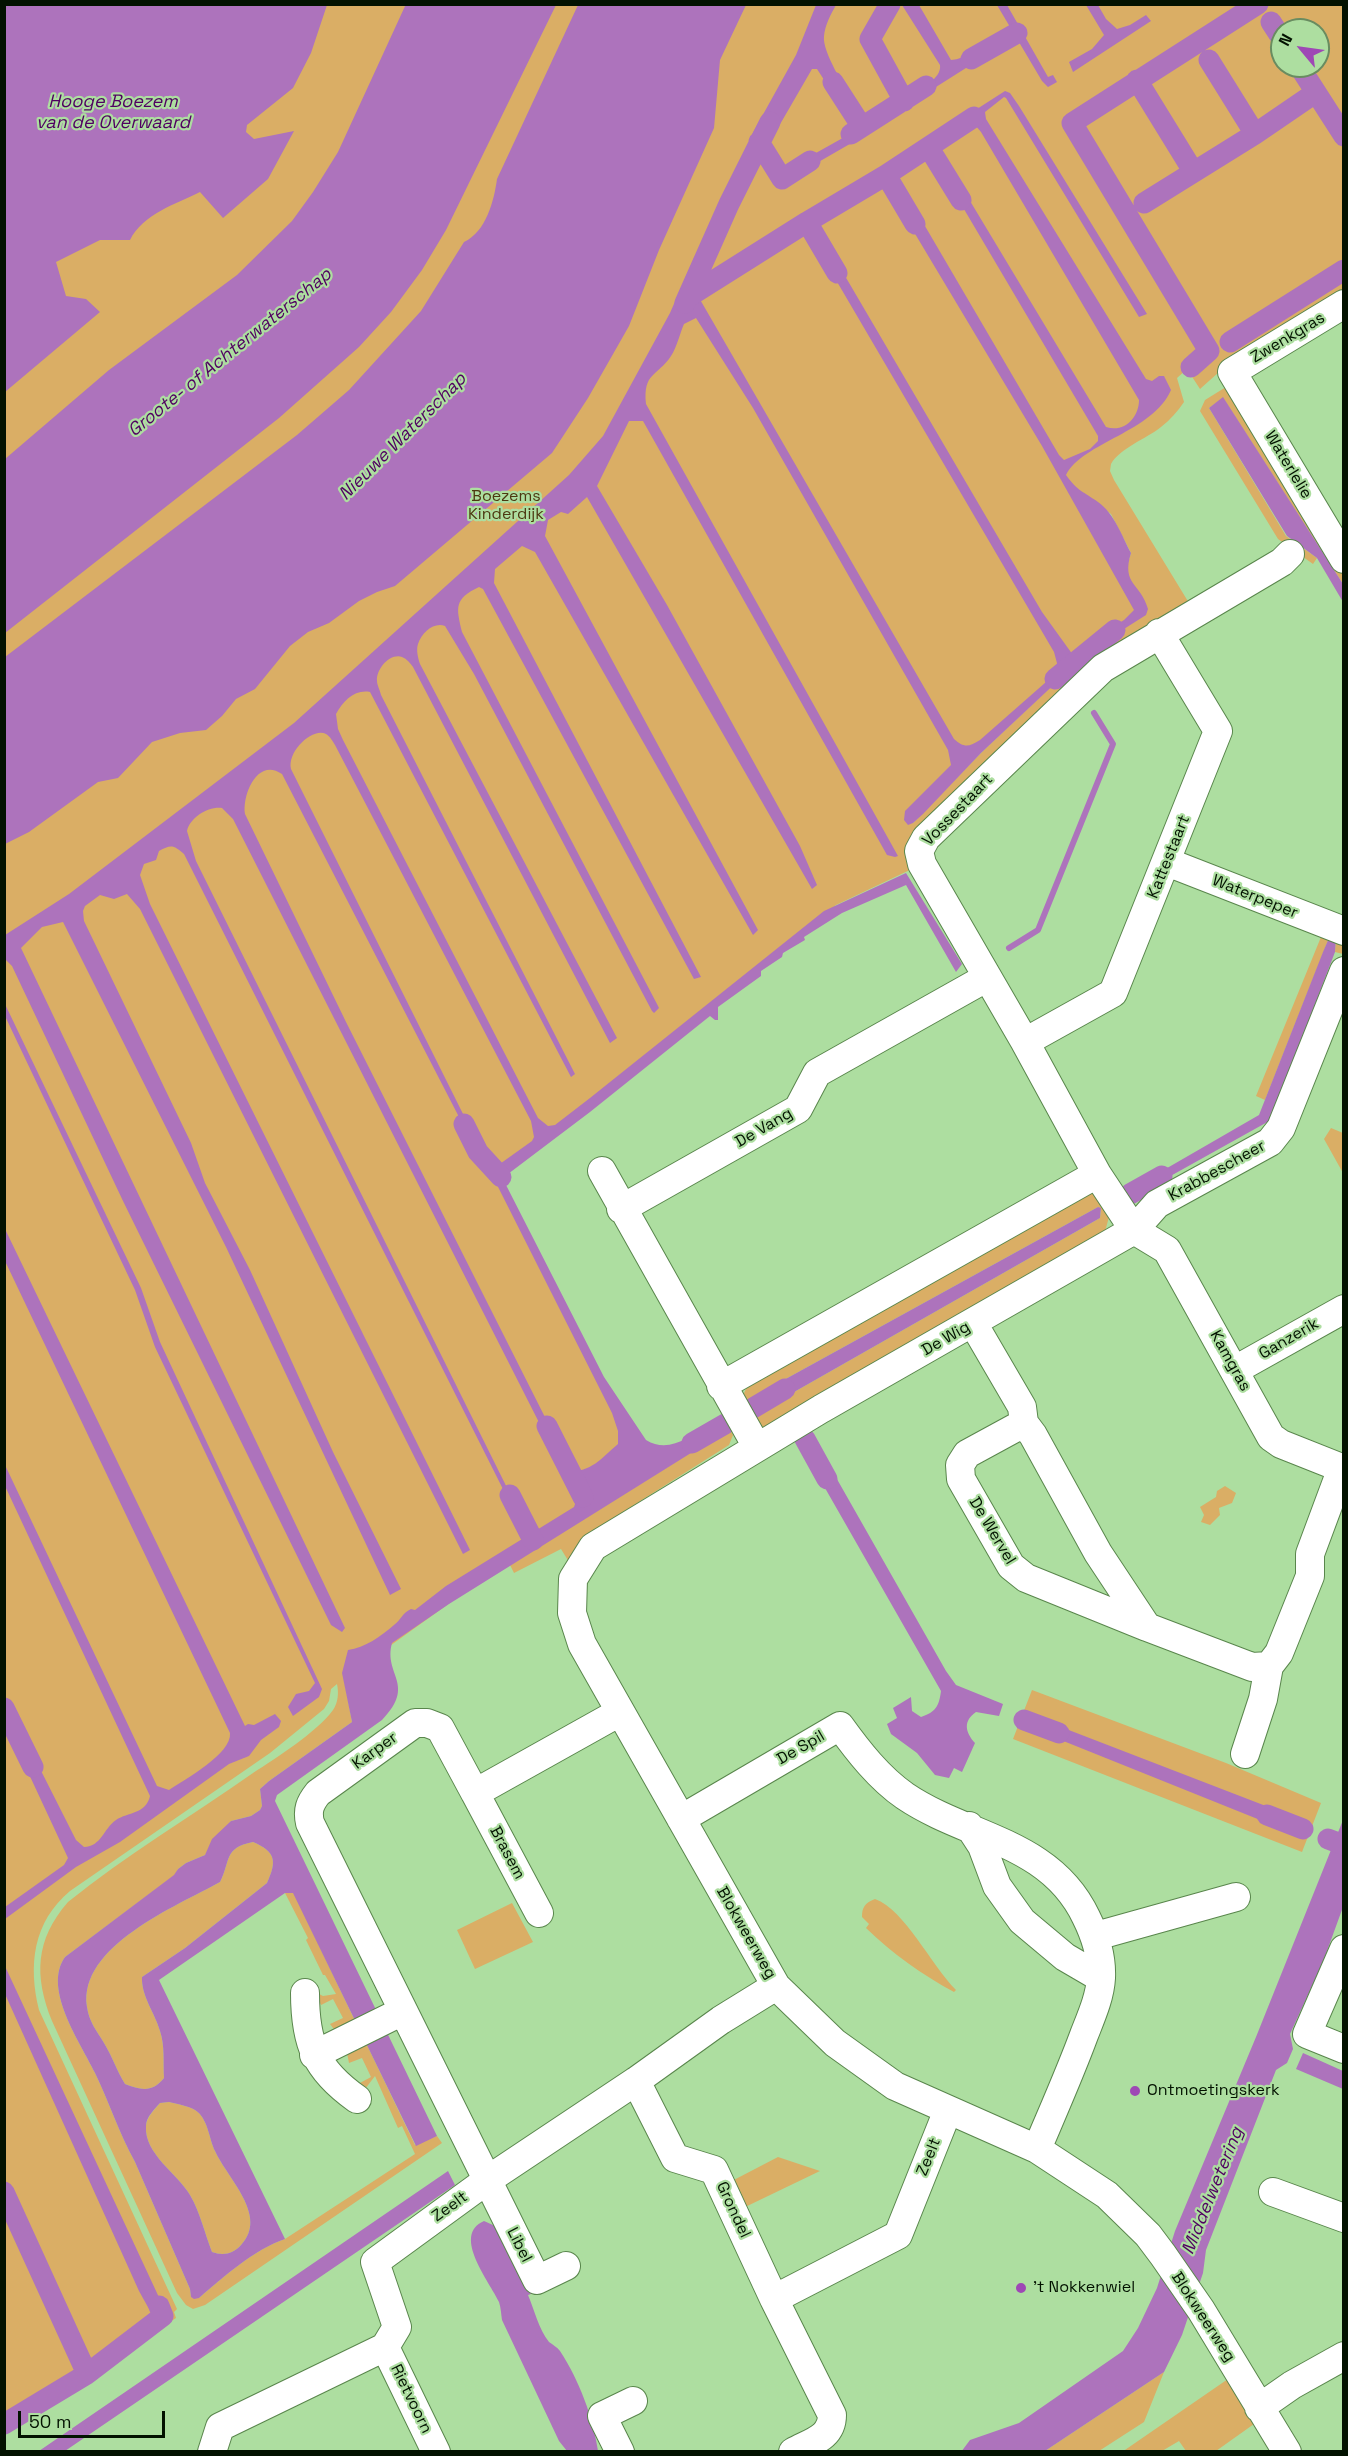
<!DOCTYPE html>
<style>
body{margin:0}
#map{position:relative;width:1348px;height:2456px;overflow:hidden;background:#addea0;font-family:"Space Grotesk",sans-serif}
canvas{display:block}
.frame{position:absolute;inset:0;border:6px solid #031200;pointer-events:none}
.north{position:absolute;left:1270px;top:18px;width:60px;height:60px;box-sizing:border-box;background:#addea0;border:2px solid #698c60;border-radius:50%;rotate:299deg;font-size:16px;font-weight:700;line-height:24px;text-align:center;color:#031200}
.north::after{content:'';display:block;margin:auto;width:21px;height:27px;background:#9e48b5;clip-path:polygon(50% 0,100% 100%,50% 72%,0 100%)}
.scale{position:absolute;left:18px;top:2411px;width:147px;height:27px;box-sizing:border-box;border:3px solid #031200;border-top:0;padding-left:8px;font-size:18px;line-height:21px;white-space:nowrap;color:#031200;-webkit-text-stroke:4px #addea0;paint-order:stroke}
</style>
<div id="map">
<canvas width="1348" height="2456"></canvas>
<div class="frame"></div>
<div class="north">N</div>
<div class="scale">50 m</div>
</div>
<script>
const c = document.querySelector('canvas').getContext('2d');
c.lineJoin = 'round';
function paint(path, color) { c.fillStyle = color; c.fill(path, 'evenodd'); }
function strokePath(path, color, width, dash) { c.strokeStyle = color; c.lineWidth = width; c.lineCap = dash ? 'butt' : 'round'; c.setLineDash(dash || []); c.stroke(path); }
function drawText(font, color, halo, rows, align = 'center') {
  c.font = font + ' "Space Grotesk",sans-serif'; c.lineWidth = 4.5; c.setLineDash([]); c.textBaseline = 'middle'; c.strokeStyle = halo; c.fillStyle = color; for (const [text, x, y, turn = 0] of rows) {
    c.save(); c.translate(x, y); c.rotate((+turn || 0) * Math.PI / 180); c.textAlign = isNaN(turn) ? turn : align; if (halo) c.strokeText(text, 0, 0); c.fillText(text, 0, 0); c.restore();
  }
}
paint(new Path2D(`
 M 5,5 L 1343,5 L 1343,293 L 1228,364 L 1200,389 L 1187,369 L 1177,378 L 1184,402 C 1178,411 1170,420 1161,427 C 1146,439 1120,448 1111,464 L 1110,471 L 1114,480 L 1189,603 L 1099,653 L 1063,686 L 938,807 L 914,868 L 836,905 L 497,1174 L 649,1470 L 508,1561 L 344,1679 L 352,1722 L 269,1781 L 260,1789 L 262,1806 L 260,1810 L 251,1816 L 231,1821 L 205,1855 L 186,1863 L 178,1869 L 175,1875 L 65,1957 C 42,1989 81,2043 95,2073 C 109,2102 119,2133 135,2162 L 190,2289 L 191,2297 L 199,2298 C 225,2276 253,2250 285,2239 L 415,2154 L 402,2126 L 398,2128 L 375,2076 L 362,2093 L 358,2084 L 371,2077 L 362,2058 L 349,2063 L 347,2053 L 366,2043 L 415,2145 L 437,2136 L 442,2143 L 205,2305 L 193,2309 L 186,2305 L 177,2293 L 52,2021 C 34,1976 35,1940 68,1902 C 125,1856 193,1815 253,1773 C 276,1758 317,1732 333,1710 C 338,1703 339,1693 337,1684 L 331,1689 L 329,1701 L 324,1709 L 270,1753 L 70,1891 C 33,1922 28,1965 39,2010 L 177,2309 L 174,2312 L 176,2318 L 5,2432 ZM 1282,30 L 1318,30 L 1318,66 L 1282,66 ZM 1079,491 L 1111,514 L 1131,553 L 1127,566 ZM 1077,662 L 981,753 L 913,823 L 905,815 Z
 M 1226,387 L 1343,564 L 1343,584 L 1223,398 L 1209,408 L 1286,536 L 1317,558 L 1313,564 L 1278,539 L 1200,411 L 1205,400 Z
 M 1330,933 L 1342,939 L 1343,954 L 1335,952 L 1336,937 L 1329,938 L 1265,1100 L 1256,1096 L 1321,937 Z
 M 1331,1128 L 1343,1133 L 1343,1173 L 1324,1139 Z
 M 1092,1190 L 1109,1217 L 1103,1239 L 765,1429 C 756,1421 739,1403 745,1391 C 748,1385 754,1379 758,1374 ZM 1098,1207 L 1101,1209 L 1100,1218 L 766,1408 L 759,1398 L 762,1392 Z
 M 725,1422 L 733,1435 L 729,1445 L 596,1529 L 569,1562 L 561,1549 L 514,1573 L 510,1565 L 714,1438 L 715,1429 Z
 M 1225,1486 L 1236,1493 L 1232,1503 L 1219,1508 L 1220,1515 L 1210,1525 L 1201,1522 L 1204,1515 L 1200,1507 L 1216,1497 L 1217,1491 Z
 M 1032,1690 L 1226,1763 L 1321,1803 L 1302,1852 L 1013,1739 Z
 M 253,1842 C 276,1852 277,1861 267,1883 L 185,1948 L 142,1977 C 141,1996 155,2013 160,2031 C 165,2047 163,2062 164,2078 C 152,2093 141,2090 125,2084 C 117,2071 112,2056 104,2043 C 97,2031 89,2022 87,2007 C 78,1946 177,1906 220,1882 C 231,1861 223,1848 253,1842 Z
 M 285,1893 L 294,1893 L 356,2023 L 336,2032 L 330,2024 L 343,2018 L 333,1999 L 321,2005 L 315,1992 L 323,1996 L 336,1994 L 325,1975 L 323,1975 L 306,1940 L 308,1938 Z
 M 875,1899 C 905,1910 931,1965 956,1990 L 954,1992 C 921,1974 893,1954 866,1928 L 869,1924 L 862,1917 C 862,1907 865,1903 875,1899 Z
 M 512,1903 L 533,1942 L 475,1969 L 457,1930 Z
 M 169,2102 C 177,2104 188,2106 195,2110 C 208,2118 209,2139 215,2151 C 227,2178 269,2216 241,2245 C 233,2254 223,2256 212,2252 C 205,2234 200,2212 190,2195 C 178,2174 144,2154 146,2126 C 146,2118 155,2109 160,2103 Z
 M 778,2157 L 820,2171 L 741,2209 L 728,2183 Z
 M 1164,2372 L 1144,2422 L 1099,2451 L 1045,2451 Z
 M 1228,2379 L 1254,2424 L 1216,2451 L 1186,2451 L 1179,2441 L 1162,2451 L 1122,2452 Z`), '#daae65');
paint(new Path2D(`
 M 5,4 L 327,5 L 311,53 L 293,88 L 247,125 L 246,132 L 254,139 L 294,131 L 268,179 L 223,218 L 200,192 C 176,204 143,214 130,240 L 100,240 L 56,262 L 66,296 L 86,299 L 100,312 L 5,392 Z
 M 406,4 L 556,5 L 446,230 L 422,270 L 391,312 L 359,347 L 279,418 L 5,633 L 5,459 L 109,370 L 237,275 L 292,221 L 313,192 L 338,152 Z
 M 578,5 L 746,5 L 720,60 L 714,128 L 659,250 L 629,326 L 588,398 L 552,453 L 395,586 L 377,592 L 359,601 L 329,623 L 308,632 L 290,646 L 255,689 L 236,699 L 222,716 L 206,730 L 180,733 L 152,742 L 118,778 L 98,782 L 29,832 L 5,844 L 5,657 L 297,435 L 349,390 L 421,311 L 464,242 C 486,232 494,201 497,179 Z
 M 816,5 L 836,5 C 831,14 825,25 824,36 C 822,52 845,86 852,102 L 843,109 L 817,69 L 812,69 L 764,152 L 750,138 L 796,55 Z
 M 881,5 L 897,5 L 882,26 L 878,42 L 897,75 L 889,81 L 863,39 Z
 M 902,5 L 919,5 L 951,60 C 966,59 979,48 991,39 L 996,49 L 917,99 L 906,103 L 899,99 L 895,91 L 902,86 L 910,92 C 921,90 942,78 940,65 Z
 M 997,5 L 1007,5 L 1048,77 L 1053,75 L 1057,82 L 1048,87 L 1042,81 Z
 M 1086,5 L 1098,5 L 1106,19 L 1117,29 L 1130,25 L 1146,15 L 1151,21 L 1073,72 L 1069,62 L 1092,49 L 1104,35 Z
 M 1005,91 L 1010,93 L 1019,106 L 1147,314 L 1139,317 L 1006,98 L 1004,97 L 985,112 L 986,119 L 1146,379 L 1152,381 L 1159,376 L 1164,376 L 1171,390 C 1153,432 1083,442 1066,475 C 1078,492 1083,491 1098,502 C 1114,513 1122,536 1131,553 C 1121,585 1141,583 1148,609 L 1146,615 L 1094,648 L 1089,642 L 1124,620 L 1134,610 L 1042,446 L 896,202 L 907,198 L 915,209 L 1059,455 L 1064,460 L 1090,449 L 1098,441 L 1098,436 L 945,177 L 952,171 L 1106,427 C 1125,433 1139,417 1139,400 L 981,132 L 975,125 C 965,124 947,130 942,140 C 940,143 941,147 939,150 L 923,150 L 903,161 L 897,169 L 895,180 L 885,178 L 875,181 L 767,246 L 763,240 L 843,195 Z
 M 856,111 L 863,121 L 884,116 L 888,122 L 789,179 L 782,172 L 857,130 L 856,126 L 848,117 Z
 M 828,247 L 1042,612 L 1078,662 L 981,753 L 923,814 L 913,823 L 908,825 L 904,820 L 905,811 L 951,765 L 948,750 L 753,408 L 696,318 L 684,324 C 680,333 677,347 671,356 C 657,377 643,372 646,404 L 898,856 L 895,857 L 887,855 L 643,421 L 629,421 L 597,486 L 667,605 L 800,846 L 817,885 L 812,889 L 587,497 L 568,514 L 561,512 L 548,520 L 545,536 L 758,930 L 753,935 L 535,552 L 522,546 L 495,569 L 494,583 L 701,977 L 694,979 L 483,589 L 479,587 C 454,599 456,607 462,632 L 657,1004 L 659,1008 L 654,1013 L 652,1011 L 474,674 L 445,626 C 434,622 422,632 418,644 C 416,650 418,658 420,664 L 617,1038 L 610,1043 L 413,667 C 410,663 407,659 402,657 C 390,653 376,669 377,681 C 377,685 380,690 381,695 L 575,1074 L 571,1077 L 370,692 C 355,689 343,701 336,714 L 338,729 L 343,740 L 538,1118 L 548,1126 L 555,1125 L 590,1098 L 824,911 L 906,873 L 962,964 L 956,972 L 906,885 L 842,913 L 804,937 L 805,940 L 783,953 L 782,957 L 761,971 L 761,976 L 718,1007 L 718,1020 L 715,1020 L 710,1016 L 590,1112 L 508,1174 L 505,1183 L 604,1377 L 646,1440 C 669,1454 688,1437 709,1425 L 713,1426 L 716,1433 L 715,1438 L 449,1604 L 392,1643 C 383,1675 417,1684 382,1720 L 277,1795 L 275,1801 L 437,2136 L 416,2146 L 293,1893 L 285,1893 L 159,1980 L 285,2239 C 253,2250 225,2276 199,2298 L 194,2299 L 191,2297 L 190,2289 L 135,2162 C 119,2133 109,2102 95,2073 C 81,2043 42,1989 65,1957 L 174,1875 L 178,1869 L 186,1863 L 205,1855 L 212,1839 L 231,1821 L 251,1816 L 260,1810 L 262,1806 L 260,1789 L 269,1781 L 352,1722 L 342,1673 L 348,1650 C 365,1648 381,1636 394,1625 C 401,1620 402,1613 411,1609 L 415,1610 L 446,1586 L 574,1507 L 575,1504 L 569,1488 L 567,1472 C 593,1471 599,1460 618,1444 L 618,1431 L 612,1413 L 490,1171 L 532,1141 L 534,1137 L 531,1121 L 335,745 C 333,742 330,736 326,734 C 313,727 287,751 291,769 L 479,1146 L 475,1148 L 282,774 C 258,757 242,794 245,814 L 346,1022 L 561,1449 L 554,1452 L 233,819 L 222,808 C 209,806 190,817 187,831 L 196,861 L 523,1520 L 520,1523 L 184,854 C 174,845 171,844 159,851 L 156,860 L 144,864 L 140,875 L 150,904 L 470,1550 L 463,1554 L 140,909 L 127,894 L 114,899 L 100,895 L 85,906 L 83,911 L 84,921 L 191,1143 L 205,1183 L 250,1270 L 333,1452 L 401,1589 L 390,1595 L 226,1247 L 63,922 L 42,927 L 21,948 L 345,1628 L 342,1632 L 331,1625 L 123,1201 L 12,966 L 5,959 L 5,935 L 69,894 L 294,723 L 569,475 L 603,436 L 670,313 L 694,258 L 698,296 L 954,739 C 964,748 969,747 980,740 L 1054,675 L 1058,667 L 1054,652 L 819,251 ZM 253,1842 C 276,1852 277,1861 267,1883 L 185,1948 L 142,1977 C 141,1996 155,2013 160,2031 C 165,2046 163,2062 164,2078 C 152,2093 141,2090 125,2084 C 117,2071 112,2056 104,2043 C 97,2031 89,2022 87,2007 C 78,1946 177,1906 220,1882 C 231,1861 223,1848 253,1842 ZM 169,2102 C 177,2104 188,2106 195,2110 C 208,2118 209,2139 215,2151 C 227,2178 269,2216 241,2245 C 233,2254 223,2256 212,2252 C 205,2234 200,2212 190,2195 C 178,2174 144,2154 146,2126 C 146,2117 155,2109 160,2103 Z
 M 1223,397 L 1343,584 L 1343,602 L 1317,558 L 1287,536 L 1209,408 Z
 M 1336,937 L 1335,952 L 1271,1120 L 1140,1193 L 1136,1186 L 1259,1115 L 1323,952 L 1329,938 Z
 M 4,1002 L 141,1288 L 160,1342 L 322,1689 L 319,1697 L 293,1716 L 288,1707 L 296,1694 L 309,1691 L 315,1683 L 155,1347 L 135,1290 L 5,1016 Z
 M 1098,1207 L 1101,1208 L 1100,1218 L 766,1408 L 762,1406 L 759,1398 L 762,1392 Z
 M 5,1229 L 245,1726 L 248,1724 L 254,1725 L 275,1714 L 281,1721 L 279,1727 L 261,1740 L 249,1756 L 229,1764 L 120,1842 L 76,1867 L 5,1919 L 5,1907 L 64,1865 L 68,1858 L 14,1742 L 23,1742 L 29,1747 L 76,1840 L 84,1847 C 102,1846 103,1829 116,1820 C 128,1812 146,1814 150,1796 L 5,1486 L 5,1465 L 157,1786 L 169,1790 C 185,1779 232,1754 230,1733 L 5,1261 Z
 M 819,1451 L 821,1451 L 946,1671 L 956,1685 L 1003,1704 L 999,1716 L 976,1712 C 963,1721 965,1732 975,1743 L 962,1772 L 954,1768 L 949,1778 L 935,1775 L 917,1753 L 891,1734 L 887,1724 L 897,1718 L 893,1708 L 911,1697 L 912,1711 L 921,1717 C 936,1712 939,1706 941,1691 L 809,1460 L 811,1455 Z
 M 1035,1717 L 1297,1818 L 1290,1832 L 1031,1728 Z
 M 1343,1820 L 1343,1907 L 1323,1962 L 1290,2034 L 1293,2049 L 1287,2063 L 1276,2070 L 1206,2250 L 1203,2273 L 1182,2335 L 1164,2372 L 1045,2451 L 961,2452 L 970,2440 L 1019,2423 L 1123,2351 L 1138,2328 L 1157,2288 L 1175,2231 L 1256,2037 Z
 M 4,1964 L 163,2306 L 171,2316 L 166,2322 L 152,2328 L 149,2325 L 154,2318 L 139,2291 L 5,1994 Z
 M 1303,2053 L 1343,2071 L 1343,2089 L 1296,2069 Z
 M 448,2171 L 455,2185 L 65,2451 L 39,2451 Z
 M 484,2221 L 504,2230 L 536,2292 L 528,2295 C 534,2309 539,2330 549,2342 C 553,2345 557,2347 560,2351 C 579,2380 593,2417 598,2451 L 567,2451 L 559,2441 L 502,2320 C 501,2314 501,2308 499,2302 C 490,2282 451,2235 484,2221 Z`), '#ad73bc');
strokePath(new Path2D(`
 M 1009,948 L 1038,930 L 1113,744 L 1094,713`), '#ad73bc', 6);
strokePath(new Path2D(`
 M 890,4 L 870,39 L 904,101
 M 1271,22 L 1282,39
 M 971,59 L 1017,33
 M 1209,60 L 1255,134
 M 1299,66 L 1344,136
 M 1137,80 L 1193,171
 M 833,82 L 862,127
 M 851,134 L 926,86
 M 759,142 L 782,179 L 810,161
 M 929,148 L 961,200
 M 886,175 L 915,224
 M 1144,203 L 1255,134 L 1315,93
 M 807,222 L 837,273
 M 688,297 L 807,222 L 886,175 L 974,117
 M 685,303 L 729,204 L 770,122
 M 1230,342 L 1344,270
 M 1191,367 L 1209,351 L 1072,123 L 1258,4
 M 1055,679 L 1115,630
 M 464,1124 L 478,1152 L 501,1177
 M 1130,1194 L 1162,1176
 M 753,1408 L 785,1389
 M 547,1426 L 583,1497
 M 805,1439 L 827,1479
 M 692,1443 L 725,1424
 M 510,1495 L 533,1540
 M 4,1708 L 33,1767
 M 1024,1720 L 1059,1733
 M 1267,1815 L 1303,1829
 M 1328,1839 L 1344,1845
 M 4,2192 L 87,2374
 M 4,2424 L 87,2374 L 163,2316 L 159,2306`), '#ad73bc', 21);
const minor = new Path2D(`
 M 1344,304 L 1232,372 L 1344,559
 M 1290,554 L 1282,562 L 1103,668 L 926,838 L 919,851 L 922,864 L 1025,1042 L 1097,1174 L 1134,1230 L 1167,1250 L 1271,1437 L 1281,1444 L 1344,1469
 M 1167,862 L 1344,931
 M 1025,1042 L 1113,993 L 1218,731 L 1159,633
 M 602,1171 L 757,1447
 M 621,1209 L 798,1109 L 817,1073 L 986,978
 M 973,1323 L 1022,1407 L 1024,1423 L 1033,1435 L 1098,1553 L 1147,1627 L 1252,1667 L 1269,1666 L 1279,1653 L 1310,1576 L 1310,1554 L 1342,1468
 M 1235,1370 L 1344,1309
 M 721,1386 L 1097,1174
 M 1024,1423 L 967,1454 L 960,1465 L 961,1479 L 1011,1566 L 1026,1578 L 1147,1627
 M 1245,1754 L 1263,1699 L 1269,1666
 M 475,1793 L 539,1913
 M 681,1819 L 840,1726 C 858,1751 879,1778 905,1796 C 967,1838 1050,1841 1086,1917 C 1095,1935 1102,1957 1101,1978 C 1100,1997 1091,2017 1084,2035 C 1070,2073 1053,2111 1037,2149
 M 969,1826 L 982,1846 L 997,1886 L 1022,1921 L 1065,1957 L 1101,1978
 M 1096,1936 L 1236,1897
 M 1344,1949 L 1307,2034 L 1344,2049
 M 305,1993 C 305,2044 316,2070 357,2099
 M 314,2055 L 403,2011
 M 636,2081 L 675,2158 L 714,2170 L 774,2299
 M 1273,2192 L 1344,2218
 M 566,2266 L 537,2280 L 310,1823 C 307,1810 310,1803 318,1793 L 415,1723 L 427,1723 L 440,1728 L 475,1793 L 620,1712
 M 385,2347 L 436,2452
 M 1259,2408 L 1292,2385 L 1344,2356
 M 212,2452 L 220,2427 L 385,2347 L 397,2327 L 375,2262 L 486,2181 L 636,2081 L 721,2020 L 776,1986
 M 620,2452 L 602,2416 L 633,2401
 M 793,2452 C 811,2442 832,2438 832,2415 L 774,2299 L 898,2235 L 948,2110
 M 1287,2452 L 1201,2310 L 1163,2255 L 1148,2235 L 1107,2195 L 1037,2149 L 895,2086 L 835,2043 L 776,1986 L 582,1644 L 572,1613 L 573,1579 L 593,1547 L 821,1409 L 1134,1230 L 1157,1204 L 1270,1142 L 1281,1128 L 1344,971`);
strokePath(minor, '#59864c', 30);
strokePath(minor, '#fff', 28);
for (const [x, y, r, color] of [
 [1135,2091,6,"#9e48b5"],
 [1021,2288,6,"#9e48b5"]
]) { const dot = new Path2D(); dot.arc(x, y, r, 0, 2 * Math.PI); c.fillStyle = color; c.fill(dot); strokePath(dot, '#addea0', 2); }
drawText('16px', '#031200', '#addea0', [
 ["Zwenkgras",1288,338,-31],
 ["Waterlelie",1288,465,59],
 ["Vossestaart",958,810,-46],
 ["Kattestaart",1169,857,-68],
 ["Waterpeper",1255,897,22],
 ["De Vang",764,1128,-30],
 ["Krabbescheer",1217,1171,-29],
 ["De Wig",946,1339,-30],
 ["Ganzerik",1289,1339,-30],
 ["Kamgras",1230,1361,61],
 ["De Wervel",992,1531,59],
 ["De Spil",801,1748,-30],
 ["Karper",375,1751,-36],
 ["Brasem",507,1853,62],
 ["Blokweerweg",746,1933,60],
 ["Zeelt",929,2157,-68],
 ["Zeelt",450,2207,-36],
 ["Grondel",733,2210,65],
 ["Libel",519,2245,63],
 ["Blokweerweg",1203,2317,57],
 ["Rietvoorn",411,2399,64]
]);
drawText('16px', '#4d3811', '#addea0', [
 ["Boezems",506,497],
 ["Kinderdijk",506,515]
]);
drawText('16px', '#031200', '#addea0', [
 ["Ontmoetingskerk",1147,2091],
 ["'t Nokkenwiel",1033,2288]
], 'left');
drawText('italic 18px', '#500061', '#addea0', [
 ["Hooge Boezem",113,102],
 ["van de Overwaard",113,123],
 ["Groote- of Achterwaterschap",230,353,-39],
 ["Nieuwe Waterschap",403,437,-45],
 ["Middelwetering",1213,2191,-68]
]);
</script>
